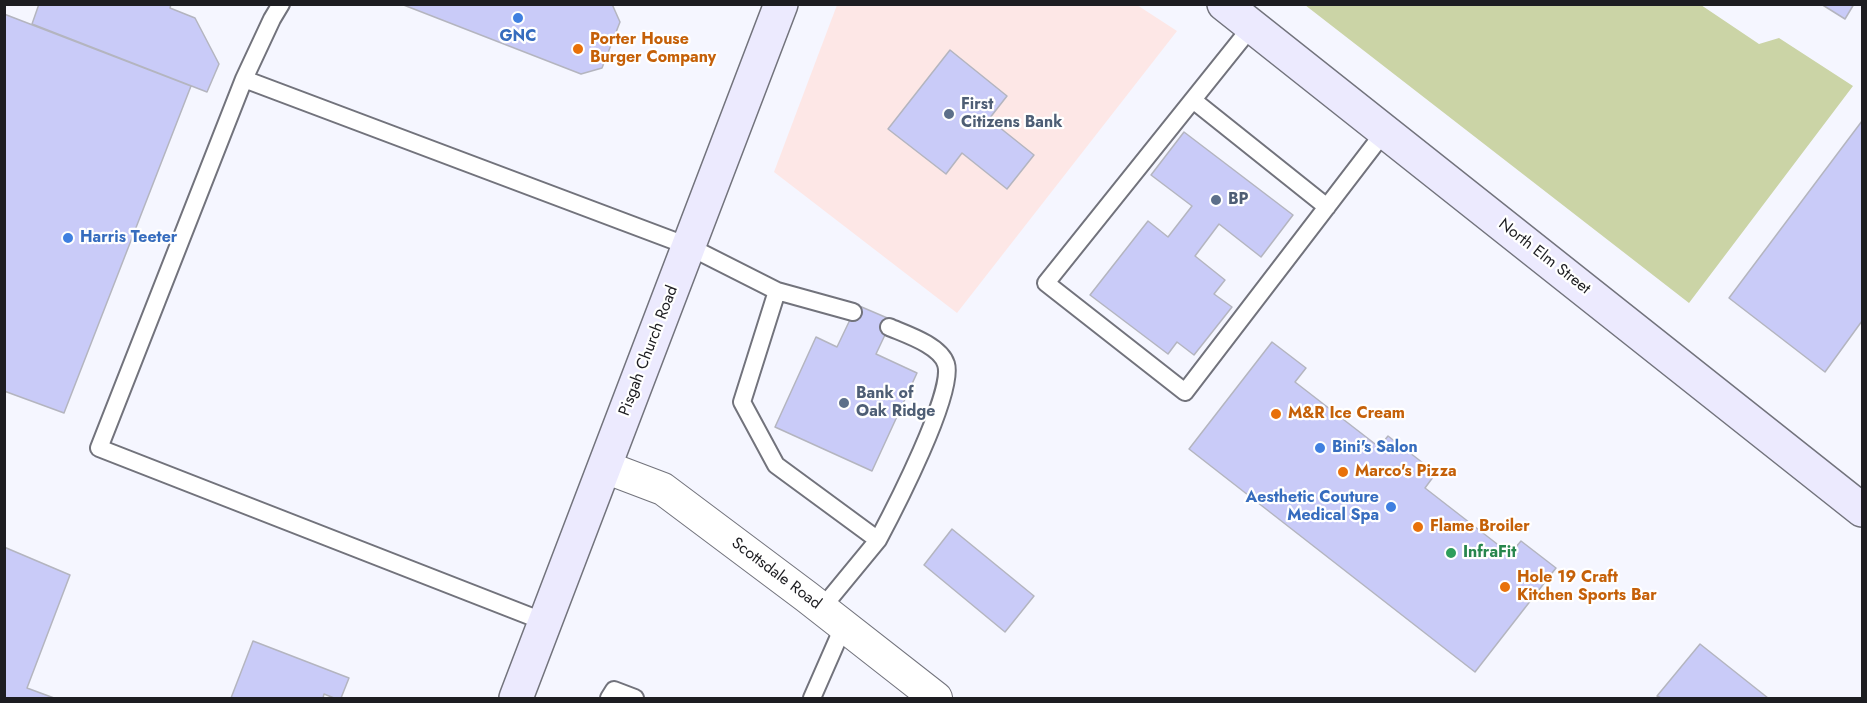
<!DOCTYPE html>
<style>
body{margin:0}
#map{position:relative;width:1867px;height:703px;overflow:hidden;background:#f5f6ff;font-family:Jost,sans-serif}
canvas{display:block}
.frame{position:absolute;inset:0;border:6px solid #1d1d21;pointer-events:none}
</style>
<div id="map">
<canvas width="1867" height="703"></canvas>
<div class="frame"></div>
</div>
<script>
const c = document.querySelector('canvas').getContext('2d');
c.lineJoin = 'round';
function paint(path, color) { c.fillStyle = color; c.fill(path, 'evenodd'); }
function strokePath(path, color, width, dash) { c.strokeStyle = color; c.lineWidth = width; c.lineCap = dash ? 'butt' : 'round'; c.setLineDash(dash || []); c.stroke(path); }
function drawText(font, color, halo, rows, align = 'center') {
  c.font = font + ' Jost,sans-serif'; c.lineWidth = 4.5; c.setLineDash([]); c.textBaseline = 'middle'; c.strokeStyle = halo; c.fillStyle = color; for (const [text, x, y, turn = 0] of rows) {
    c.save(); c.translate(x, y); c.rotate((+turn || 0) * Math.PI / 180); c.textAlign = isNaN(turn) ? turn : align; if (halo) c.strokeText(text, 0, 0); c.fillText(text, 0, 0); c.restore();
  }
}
paint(new Path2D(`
 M 837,5 L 1137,5 L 1177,31 L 957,313 L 774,172 Z`), '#fde7e6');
paint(new Path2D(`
 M 1305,5 L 1701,5 L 1759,44 L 1779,38 L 1853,86 L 1689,303 Z`), '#cbd4a6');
const building = new Path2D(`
 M 39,4 L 171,4 L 170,8 L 195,18 L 219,64 L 207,92 L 32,24 Z
 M 401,4 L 612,4 L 620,22 L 602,68 L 581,74 Z
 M 1821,4 L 1854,4 L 1845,19 Z
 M 4,14 L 191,86 L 64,413 L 4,391 Z
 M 950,50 L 1007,96 L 989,119 L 1034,155 L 1007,189 L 962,153 L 946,174 L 888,129 Z
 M 1862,121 L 1862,321 L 1825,372 L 1729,298 Z
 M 1184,132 L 1293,215 L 1261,257 L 1219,224 L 1195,256 L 1225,280 L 1214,294 L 1232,307 L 1194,355 L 1177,342 L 1168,354 L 1090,295 L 1148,221 L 1168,237 L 1192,206 L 1151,175 Z
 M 857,305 L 892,320 L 876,354 L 917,373 L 872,471 L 775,427 L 816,337 L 837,347 Z
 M 1272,342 L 1306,368 L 1295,382 L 1379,447 L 1388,436 L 1436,473 L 1425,488 L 1510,554 L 1521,541 L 1556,568 L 1475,672 L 1189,449 Z
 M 952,529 L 1034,596 L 1005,632 L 924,565 Z
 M 4,547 L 70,575 L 27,688 L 54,698 L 4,698 Z
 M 253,641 L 349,678 L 341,698 L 334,698 L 324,694 L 323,698 L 231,698 Z
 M 1700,644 L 1768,698 L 1661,698 L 1657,696 Z`);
paint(building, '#c9cbf8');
strokePath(building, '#b4b5bf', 1.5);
const service = new Path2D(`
 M 281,4 L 272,19 L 244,79 L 99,448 L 545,622
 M 1252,26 L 1046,283 L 1185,392 L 1385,131
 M 244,79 L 688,246 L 777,291 L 742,402 L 776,465 L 878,540 L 822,608
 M 1193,100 L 1327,207
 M 777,291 L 853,312
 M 878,540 C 894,510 955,392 946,364 C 940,345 905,334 889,327
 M 609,698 L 614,690 L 635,698
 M 812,698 L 844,625`);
const minor = new Path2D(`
 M 605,467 L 663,489 L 807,597 L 936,698`);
const secondary = new Path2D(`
 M 1224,4 L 1862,510
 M 516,698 L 781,4`);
strokePath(service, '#72737c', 20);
strokePath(minor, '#72737c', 34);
strokePath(secondary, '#72737c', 36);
strokePath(service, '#fff', 16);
strokePath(minor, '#fff', 32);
strokePath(secondary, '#eceafe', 33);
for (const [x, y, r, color] of [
 [518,18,6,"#3f7fe0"],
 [578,49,6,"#e8710a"],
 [949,114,6,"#5c6f8a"],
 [1216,200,6,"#5c6f8a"],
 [68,238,6,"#3f7fe0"],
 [844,403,6,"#5c6f8a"],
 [1276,414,6,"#e8710a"],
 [1320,448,6,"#3f7fe0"],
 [1343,472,6,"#e8710a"],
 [1391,507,6,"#3f7fe0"],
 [1418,527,6,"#e8710a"],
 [1451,553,6,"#2e9e5b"],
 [1505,587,6,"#e8710a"]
]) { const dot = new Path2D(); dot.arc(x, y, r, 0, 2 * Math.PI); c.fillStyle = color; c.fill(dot); strokePath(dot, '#fff', 2); }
drawText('bold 16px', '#366cbe', '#fff', [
 ["GNC",518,37,"center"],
 ["Harris Teeter",80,238],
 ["Bini's Salon",1332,448],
 ["Aesthetic Couture",1379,498,"right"],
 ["Medical Spa",1379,516,"right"]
], 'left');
drawText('bold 16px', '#c56008', '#fff', [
 ["Porter House",590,40],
 ["Burger Company",590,58],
 ["M&R Ice Cream",1288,414],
 ["Marco's Pizza",1355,472],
 ["Flame Broiler",1430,527],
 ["Hole 19 Craft",1517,578],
 ["Kitchen Sports Bar",1517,596]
], 'left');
drawText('bold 16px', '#4e5e75', '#fff', [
 ["First",961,105],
 ["Citizens Bank",961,123],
 ["BP",1228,200],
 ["Bank of",856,394],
 ["Oak Ridge",856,412]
], 'left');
drawText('16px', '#1d1d21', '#fff', [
 ["North Elm Street",1544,257,38],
 ["Pisgah Church Road",649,351,-69],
 ["Scottsdale Road",776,574,37]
]);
drawText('bold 16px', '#27864d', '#fff', [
 ["InfraFit",1463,553]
], 'left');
</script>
